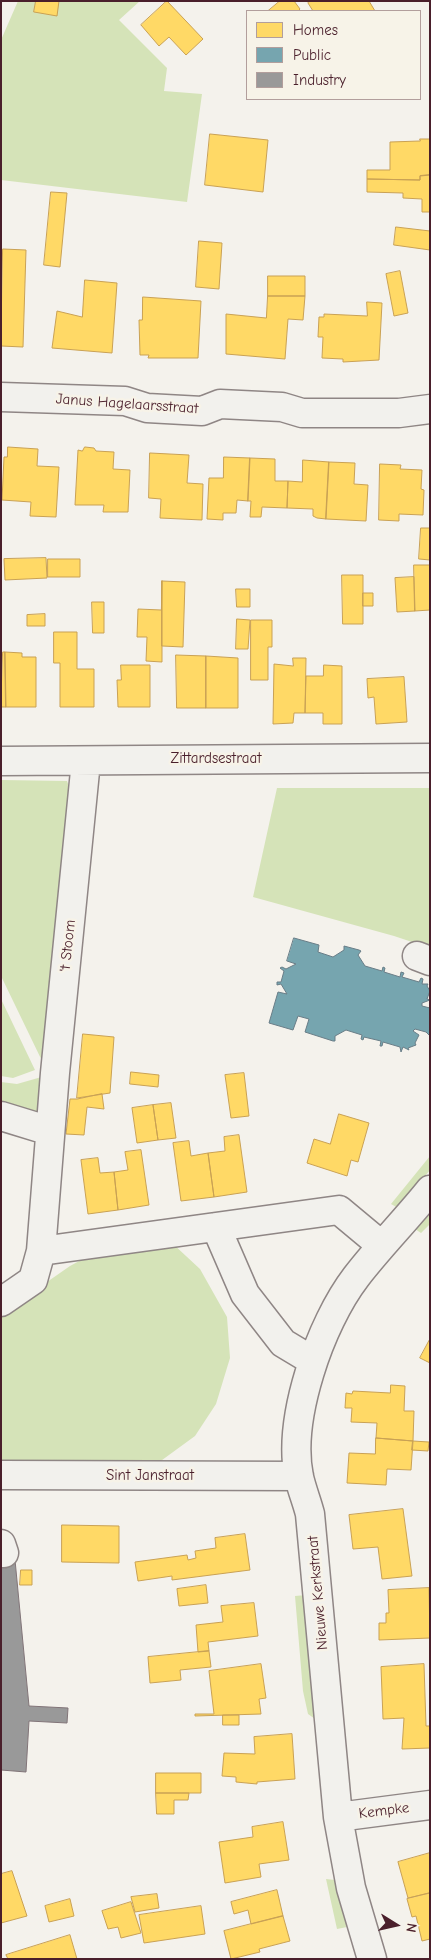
<!DOCTYPE html>
<style>
body{margin:0}
#map{position:relative;width:431px;height:1960px;overflow:hidden;background:#f4f2ec;font-family:"Comic Neue",sans-serif}
canvas{display:block}
.frame{position:absolute;inset:0;border:2px solid #4a1f2b;pointer-events:none}
.legend{position:absolute;left:246px;top:10px;width:175px;height:90px;box-sizing:border-box;background:#f7f3e8;border:1px solid #b29e9c;margin:0;padding:6px 9px;list-style:none;font-size:15px;color:#4a1f2b}
.legend li{display:flex;align-items:center;gap:10px;height:25px}
.legend b{width:25px;border:1px solid #b29e9c}
.north{position:absolute;left:371px;top:1900px;width:50px;height:50px;-webkit-text-stroke:4px #f7f3e8;paint-order:stroke;rotate:100deg;font-size:14px;font-weight:700;line-height:20px;text-align:center;color:#4a1f2b}
.north::after{content:'';display:block;margin:auto;width:18px;height:22px;background:#4a1f2b;clip-path:polygon(50% 0,100% 100%,50% 72%,0 100%)}
</style>
<div id="map">
<canvas width="431" height="1960"></canvas>
<div class="frame"></div>
<ul class="legend">
<li><b style="height:14px;background:#ffd966"></b>Homes</li>
<li><b style="height:14px;background:#76a5af"></b>Public</li>
<li><b style="height:14px;background:#999"></b>Industry</li>
</ul>
<div class="north">N</div>
</div>
<script>
const c = document.querySelector('canvas').getContext('2d');
c.lineJoin = 'round';
function paint(path, color) { c.fillStyle = color; c.fill(path, 'evenodd'); }
function strokePath(path, color, width, dash) { c.strokeStyle = color; c.lineWidth = width; c.lineCap = dash ? 'butt' : 'round'; c.setLineDash(dash || []); c.stroke(path); }
function drawText(font, color, halo, rows, align = 'center') {
  c.font = font + ' "Comic Neue",sans-serif'; c.lineWidth = 5; c.setLineDash([]); c.textBaseline = 'middle'; c.strokeStyle = halo; c.fillStyle = color; for (const [text, x, y, turn = 0] of rows) {
    c.save(); c.translate(x, y); c.rotate((+turn || 0) * Math.PI / 180); c.textAlign = isNaN(turn) ? turn : align; if (halo) c.strokeText(text, 0, 0); c.fillText(text, 0, 0); c.restore();
  }
}
paint(new Path2D(`
 M 18,1 L 140,1 L 119,20 L 167,68 L 164,91 L 202,94 L 187,202 L 1,180 L 1,40 Z
 M 1,780 L 67,781 L 71,792 L 44,1065 L 1,976 Z
 M 277,788 L 430,788 L 430,948 L 394,936 L 253,897 Z
 M 1,999 L 35,1070 L 13,1078 L 1,1076 Z
 M 45,1076 L 41,1113 L 14,1110 L 1,1105 L 1,1082 L 17,1084 Z
 M 430,1156 L 430,1170 L 398,1208 L 391,1204 Z
 M 430,1212 L 430,1224 L 421,1233 L 415,1229 Z
 M 172,1243 L 200,1269 L 227,1317 L 230,1358 L 216,1404 L 195,1436 L 158,1463 L 1,1460 L 1,1314 L 70,1266 L 94,1253 Z
 M 306,1595 L 318,1721 L 308,1714 L 303,1691 L 295,1596 Z
 M 326,1879 L 335,1880 L 347,1927 L 337,1929 Z`), '#d5e3b8');
const homes = new Path2D(`
 M 36,1 L 59,1 L 57,16 L 34,12 Z
 M 167,1 L 203,39 L 186,55 L 169,37 L 159,46 L 141,25 Z
 M 280,1 L 294,1 L 300,9 L 298,11 L 268,11 Z
 M 311,1 L 369,1 L 375,11 L 313,11 L 308,3 Z
 M 210,134 L 268,140 L 263,192 L 205,185 Z
 M 420,139 L 430,139 L 430,175 L 420,176 L 420,180 L 367,179 L 367,170 L 390,170 L 390,142 L 420,141 Z
 M 430,175 L 430,212 L 422,212 L 422,199 L 403,198 L 403,193 L 367,192 L 367,179 L 420,180 L 420,176 Z
 M 51,192 L 67,193 L 60,267 L 44,265 Z
 M 396,227 L 430,231 L 430,250 L 394,245 Z
 M 199,241 L 222,243 L 219,289 L 196,287 Z
 M 3,249 L 26,250 L 23,347 L 1,346 Z
 M 400,271 L 408,313 L 394,316 L 386,274 Z
 M 268,276 L 305,276 L 305,296 L 268,296 Z
 M 85,280 L 117,283 L 112,353 L 52,348 L 57,311 L 82,317 Z
 M 268,296 L 305,296 L 303,320 L 288,319 L 285,359 L 226,354 L 226,314 L 266,318 Z
 M 143,297 L 201,301 L 198,358 L 148,358 L 149,355 L 140,355 L 139,320 L 142,320 Z
 M 367,302 L 382,303 L 379,360 L 343,362 L 343,359 L 322,358 L 323,337 L 318,337 L 319,317 L 324,317 L 324,314 L 367,316 Z
 M 8,447 L 38,449 L 37,466 L 59,467 L 56,517 L 30,516 L 31,502 L 2,500 L 4,457 L 7,457 Z
 M 85,447 L 94,448 L 96,451 L 114,452 L 113,469 L 130,470 L 128,512 L 103,512 L 104,505 L 75,505 L 78,450 L 82,451 Z
 M 150,453 L 189,455 L 187,483 L 203,484 L 202,520 L 160,518 L 161,499 L 149,498 Z
 M 224,457 L 250,458 L 248,501 L 237,500 L 236,513 L 223,513 L 223,520 L 207,519 L 209,478 L 223,478 Z
 M 250,458 L 275,459 L 275,481 L 288,481 L 287,508 L 262,507 L 261,517 L 250,517 L 251,501 L 248,501 Z
 M 303,460 L 329,462 L 326,519 L 317,518 L 313,516 L 313,509 L 287,508 L 288,481 L 302,482 Z
 M 329,462 L 355,463 L 354,484 L 368,485 L 366,521 L 326,519 Z
 M 380,464 L 401,465 L 400,469 L 422,470 L 421,489 L 424,490 L 423,515 L 399,514 L 399,521 L 379,520 Z
 M 421,528 L 430,528 L 430,560 L 419,559 Z
 M 46,558 L 47,578 L 5,580 L 4,559 Z
 M 48,559 L 80,559 L 80,577 L 48,577 Z
 M 414,565 L 430,565 L 430,610 L 415,611 Z
 M 342,575 L 363,575 L 363,624 L 343,624 Z
 M 414,577 L 415,611 L 397,612 L 395,578 Z
 M 162,581 L 162,662 L 146,661 L 147,637 L 137,637 L 138,609 L 161,610 Z
 M 162,581 L 185,582 L 183,647 L 162,646 Z
 M 236,589 L 250,589 L 250,607 L 237,607 Z
 M 363,593 L 373,593 L 373,606 L 363,606 Z
 M 92,602 L 104,602 L 104,633 L 93,633 Z
 M 45,614 L 45,626 L 27,626 L 27,615 Z
 M 237,619 L 250,620 L 248,649 L 236,649 Z
 M 251,620 L 272,620 L 272,647 L 268,647 L 268,680 L 251,680 Z
 M 54,632 L 77,632 L 77,669 L 94,669 L 94,707 L 60,707 L 60,663 L 54,663 Z
 M 3,652 L 5,652 L 6,707 L 1,707 Z
 M 5,652 L 22,653 L 22,657 L 36,657 L 36,707 L 6,707 Z
 M 176,655 L 206,656 L 206,708 L 177,708 Z
 M 206,656 L 238,658 L 238,708 L 206,708 Z
 M 293,658 L 306,658 L 305,713 L 294,713 L 293,723 L 273,724 L 274,664 L 293,666 Z
 M 121,665 L 150,665 L 150,707 L 118,707 L 117,680 L 121,680 Z
 M 324,665 L 342,666 L 342,724 L 323,724 L 323,713 L 305,713 L 306,676 L 323,676 Z
 M 404,677 L 407,722 L 376,724 L 374,697 L 368,698 L 367,679 Z
 M 83,1034 L 114,1037 L 110,1093 L 77,1098 Z
 M 131,1072 L 159,1075 L 158,1087 L 130,1084 Z
 M 244,1073 L 249,1116 L 231,1118 L 225,1075 Z
 M 102,1094 L 104,1109 L 87,1107 L 84,1135 L 66,1134 L 70,1099 L 77,1099 Z
 M 171,1103 L 176,1138 L 158,1140 L 153,1105 Z
 M 153,1105 L 158,1140 L 137,1143 L 132,1108 Z
 M 339,1114 L 369,1123 L 358,1162 L 351,1160 L 347,1176 L 307,1163 L 314,1139 L 330,1144 Z
 M 239,1135 L 247,1192 L 214,1197 L 208,1153 L 225,1151 L 224,1137 Z
 M 189,1141 L 191,1156 L 208,1153 L 214,1197 L 181,1201 L 173,1143 Z
 M 141,1150 L 149,1205 L 118,1210 L 114,1172 L 128,1170 L 125,1152 Z
 M 98,1158 L 100,1173 L 114,1172 L 118,1210 L 88,1214 L 81,1160 Z
 M 430,1339 L 430,1363 L 420,1358 Z
 M 391,1385 L 405,1386 L 404,1411 L 414,1411 L 413,1441 L 376,1438 L 377,1423 L 351,1422 L 352,1408 L 345,1408 L 346,1393 L 352,1394 L 353,1391 L 390,1393 Z
 M 376,1438 L 413,1441 L 411,1470 L 387,1469 L 386,1485 L 347,1483 L 349,1453 L 375,1454 Z
 M 413,1441 L 429,1442 L 428,1451 L 412,1450 Z
 M 403,1509 L 412,1576 L 382,1579 L 378,1547 L 353,1549 L 349,1515 Z
 M 62,1525 L 119,1526 L 119,1563 L 62,1562 Z
 M 245,1534 L 250,1570 L 172,1580 L 172,1576 L 138,1581 L 135,1562 L 187,1555 L 188,1560 L 196,1558 L 195,1551 L 216,1548 L 215,1538 Z
 M 21,1570 L 32,1570 L 32,1585 L 20,1585 Z
 M 206,1585 L 208,1603 L 179,1606 L 177,1589 Z
 M 429,1588 L 430,1638 L 379,1640 L 379,1623 L 386,1623 L 386,1613 L 389,1613 L 388,1590 Z
 M 254,1603 L 258,1636 L 208,1642 L 209,1651 L 198,1652 L 196,1625 L 223,1622 L 221,1606 Z
 M 209,1651 L 211,1667 L 180,1670 L 181,1680 L 150,1683 L 148,1657 Z
 M 261,1664 L 266,1698 L 259,1699 L 261,1714 L 195,1716 L 195,1714 L 214,1714 L 209,1671 Z
 M 424,1664 L 426,1726 L 430,1726 L 430,1748 L 402,1749 L 404,1718 L 383,1719 L 381,1667 Z
 M 223,1715 L 239,1715 L 239,1725 L 223,1725 Z
 M 292,1734 L 295,1779 L 257,1782 L 257,1784 L 236,1782 L 236,1777 L 222,1776 L 224,1753 L 255,1754 L 254,1737 Z
 M 156,1773 L 201,1773 L 201,1793 L 156,1793 Z
 M 156,1793 L 189,1793 L 188,1800 L 174,1800 L 174,1814 L 157,1814 Z
 M 283,1822 L 289,1860 L 259,1864 L 261,1877 L 225,1883 L 219,1842 L 253,1837 L 252,1827 Z
 M 430,1853 L 430,1893 L 408,1898 L 398,1862 Z
 M 12,1871 L 27,1916 L 1,1923 L 1,1874 Z
 M 277,1890 L 283,1916 L 251,1924 L 248,1910 L 234,1914 L 231,1902 Z
 M 430,1893 L 430,1939 L 422,1941 L 416,1916 L 412,1917 L 407,1899 Z
 M 157,1894 L 159,1908 L 135,1912 L 131,1897 Z
 M 70,1899 L 74,1916 L 49,1922 L 45,1906 Z
 M 131,1902 L 141,1933 L 121,1938 L 118,1927 L 108,1929 L 102,1911 Z
 M 201,1906 L 205,1934 L 144,1943 L 139,1915 Z
 M 283,1916 L 290,1941 L 259,1949 L 260,1952 L 231,1959 L 224,1931 Z
 M 70,1935 L 77,1959 L 8,1959 L 6,1955 Z`);
paint(homes, '#ffd966');
strokePath(homes, '#c9a154', 1);
const public = new Path2D(`
 M 294,938 L 319,945 L 318,952 L 333,957 L 344,950 L 344,946 L 359,950 L 361,951 L 358,955 L 365,966 L 382,971 L 383,967 L 385,968 L 384,972 L 400,977 L 401,972 L 404,973 L 402,977 L 419,982 L 421,978 L 423,979 L 422,984 L 428,984 L 427,986 L 430,991 L 427,999 L 430,1000 L 422,1003 L 422,1006 L 430,1008 L 430,1036 L 426,1032 L 415,1029 L 413,1031 L 419,1035 L 415,1043 L 416,1045 L 408,1048 L 409,1050 L 403,1047 L 401,1052 L 400,1047 L 383,1042 L 382,1046 L 380,1046 L 381,1041 L 364,1037 L 363,1040 L 361,1039 L 362,1035 L 346,1030 L 335,1036 L 335,1041 L 333,1041 L 305,1032 L 309,1019 L 298,1016 L 293,1030 L 269,1023 L 278,992 L 287,994 L 281,984 L 277,985 L 277,982 L 281,982 L 284,971 L 280,968 L 282,967 L 286,969 L 296,964 L 287,961 Z`);
paint(public, '#76a5af');
strokePath(public, '#697d87', 1);
const industry = new Path2D(`
 M 1,1560 L 15,1560 L 29,1706 L 68,1708 L 67,1723 L 29,1721 L 26,1772 L 1,1770 Z`);
paint(industry, '#999');
strokePath(industry, '#817478', 1);
const minor = new Path2D(`
 M 1,397 L 125,401 L 147,408 L 202,411 L 220,404 L 282,407 L 302,413 L 399,413 L 430,409
 M 1,761 L 430,758
 M 417,956 L 430,961
 M 1,1116 L 50,1131
 M 216,1227 L 245,1294 L 283,1343 L 313,1361
 M 41,1251 L 339,1210 L 381,1245
 M 1,1302 L 33,1280 L 41,1251 L 55,1073 L 86,761
 M 1,1475 L 299,1476
 M 1,1544 L 4,1553
 M 338,1817 L 430,1805
 M 372,1959 L 351,1888 L 338,1817 L 310,1514 C 307,1502 302,1490 299,1477 C 287,1419 320,1324 356,1277 C 379,1247 406,1220 430,1190`);
strokePath(minor, '#8f8685', 31);
strokePath(minor, '#f2f1ed', 28);
drawText('15px', '#4a1f2b', '#f7f3e8', [
 ["Janus Hagelaarsstraat",127,404,4],
 ["Zittardsestraat",216,759],
 ["'t Stoom",68,946,-84],
 ["Sint Janstraat",150,1476],
 ["Nieuwe Kerkstraat",318,1593,-95],
 ["Kempke",384,1811,-7]
]);
</script>
